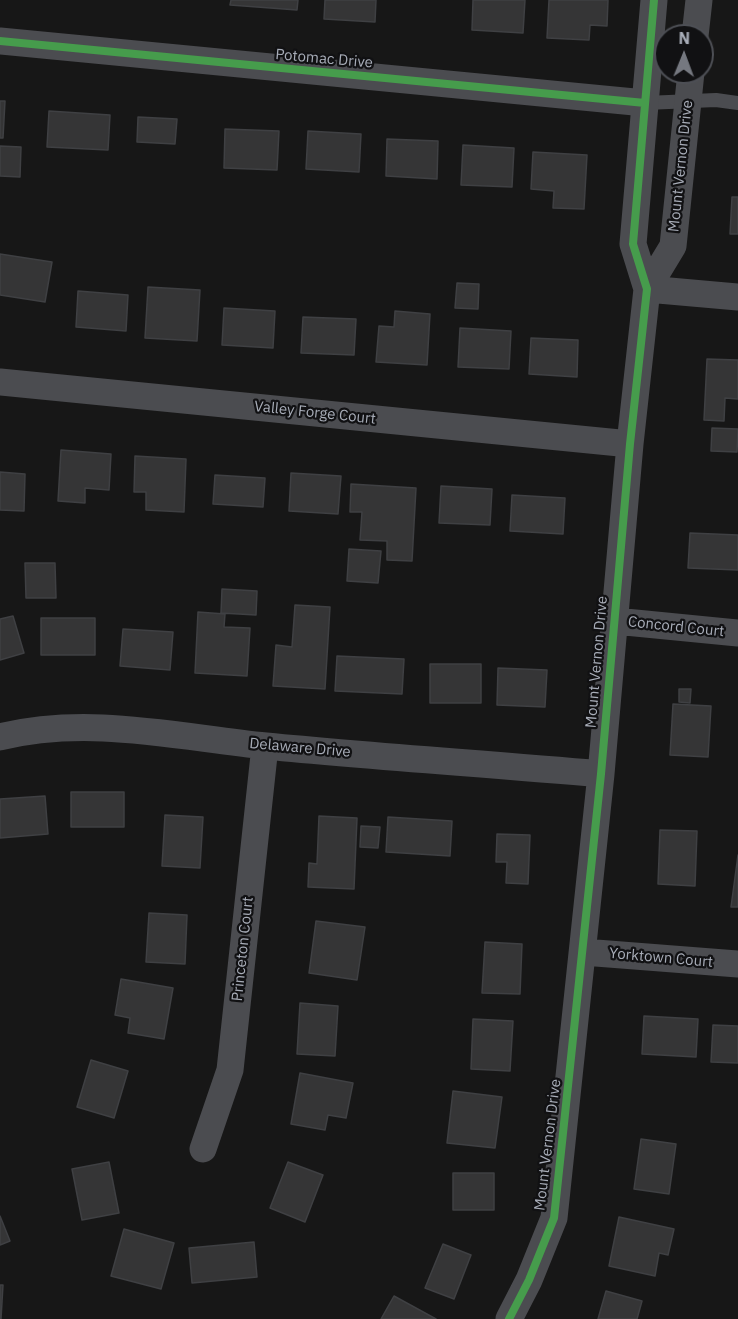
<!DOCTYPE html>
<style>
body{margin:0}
#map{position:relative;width:738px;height:1319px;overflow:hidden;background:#171717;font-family:"IBM Plex Sans",sans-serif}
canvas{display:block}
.north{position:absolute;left:654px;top:24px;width:60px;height:60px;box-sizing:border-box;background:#111113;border:2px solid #4d4f55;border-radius:50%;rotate:1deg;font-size:16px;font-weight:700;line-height:24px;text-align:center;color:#a8adb8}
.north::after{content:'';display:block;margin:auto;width:21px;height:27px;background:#757880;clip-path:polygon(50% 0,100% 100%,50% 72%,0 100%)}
</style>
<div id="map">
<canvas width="738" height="1319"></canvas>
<div class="north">N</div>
</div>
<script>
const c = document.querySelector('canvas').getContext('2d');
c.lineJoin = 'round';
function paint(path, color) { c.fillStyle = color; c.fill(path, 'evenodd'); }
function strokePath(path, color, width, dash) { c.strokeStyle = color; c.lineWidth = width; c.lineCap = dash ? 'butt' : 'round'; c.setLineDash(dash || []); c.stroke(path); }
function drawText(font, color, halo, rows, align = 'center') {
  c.font = font + ' "IBM Plex Sans",sans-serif'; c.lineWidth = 4.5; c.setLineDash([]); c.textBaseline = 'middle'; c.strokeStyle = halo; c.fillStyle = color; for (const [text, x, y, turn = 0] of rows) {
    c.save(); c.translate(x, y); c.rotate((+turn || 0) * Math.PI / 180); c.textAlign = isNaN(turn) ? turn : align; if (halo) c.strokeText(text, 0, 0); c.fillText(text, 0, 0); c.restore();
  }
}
const building = new Path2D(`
 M 231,0 L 298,0 L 297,10 L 230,5 Z
 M 325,0 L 376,0 L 375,22 L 324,19 Z
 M 473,0 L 525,0 L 523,33 L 472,30 Z
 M 549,0 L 608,0 L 607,26 L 590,25 L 589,40 L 547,38 Z
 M 0,101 L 5,101 L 3,138 L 0,138 Z
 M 49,111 L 110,115 L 108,150 L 47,147 Z
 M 138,117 L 177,119 L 175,144 L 137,142 Z
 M 225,129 L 279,131 L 277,170 L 224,168 Z
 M 308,131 L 361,134 L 359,172 L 306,169 Z
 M 387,139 L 438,141 L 437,179 L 386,176 Z
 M 463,145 L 514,148 L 512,187 L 461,185 Z
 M 0,146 L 21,147 L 20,177 L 0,176 Z
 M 533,152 L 587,155 L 584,209 L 553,208 L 554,191 L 531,189 Z
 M 732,197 L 738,197 L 738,234 L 730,234 Z
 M 0,254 L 52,262 L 45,302 L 0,295 Z
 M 457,283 L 479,284 L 478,309 L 455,308 Z
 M 148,287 L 200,290 L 197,341 L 145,338 Z
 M 78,291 L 128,295 L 126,331 L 76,327 Z
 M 224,308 L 275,311 L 273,348 L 222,345 Z
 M 395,311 L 430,314 L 427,365 L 376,362 L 379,326 L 394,327 Z
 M 303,317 L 356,319 L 354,355 L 301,353 Z
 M 460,328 L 511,331 L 509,369 L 458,367 Z
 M 531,338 L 578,340 L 577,377 L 529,374 Z
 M 707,359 L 738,360 L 738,399 L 725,398 L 724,421 L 704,420 Z
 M 712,428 L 738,429 L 737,452 L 711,451 Z
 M 61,450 L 111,454 L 109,490 L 85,488 L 85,503 L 58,501 Z
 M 135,456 L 186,459 L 184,512 L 146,510 L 146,492 L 134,492 Z
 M 0,472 L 25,474 L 24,511 L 0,510 Z
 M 291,473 L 341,476 L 338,514 L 289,511 Z
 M 215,475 L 265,478 L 263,507 L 213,504 Z
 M 351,484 L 416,488 L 412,561 L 387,560 L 387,541 L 360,540 L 362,512 L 350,512 Z
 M 441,486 L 492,489 L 490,525 L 439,523 Z
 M 512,495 L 565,498 L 563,534 L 510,531 Z
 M 690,533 L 738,535 L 738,570 L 688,568 Z
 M 349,549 L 381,551 L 378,583 L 347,581 Z
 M 25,563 L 55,563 L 56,598 L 26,598 Z
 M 222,589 L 257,591 L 256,615 L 221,613 Z
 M 295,605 L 330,607 L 325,689 L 273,686 L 276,645 L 292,647 Z
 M 198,612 L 225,614 L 224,627 L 250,628 L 247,676 L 195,673 Z
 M 13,616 L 24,653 L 0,660 L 0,619 Z
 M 41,618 L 95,618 L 95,655 L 41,655 Z
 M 123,629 L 173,632 L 170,670 L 120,666 Z
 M 337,656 L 404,659 L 402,694 L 335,691 Z
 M 430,664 L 481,664 L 481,703 L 430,703 Z
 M 498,668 L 547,670 L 545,707 L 497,705 Z
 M 679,689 L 691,689 L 690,703 L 679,702 Z
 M 673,704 L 711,706 L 708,757 L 670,755 Z
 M 71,792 L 124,792 L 124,827 L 71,827 Z
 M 45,796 L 48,834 L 0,838 L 0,799 Z
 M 165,815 L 203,817 L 200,868 L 162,866 Z
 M 319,816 L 357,818 L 354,889 L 308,887 L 309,863 L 317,864 Z
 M 388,817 L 452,821 L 450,856 L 386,852 Z
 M 361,826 L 380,827 L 378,848 L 360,847 Z
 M 660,830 L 697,831 L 695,886 L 658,884 Z
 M 497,834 L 530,835 L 528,884 L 506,883 L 507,862 L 496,862 Z
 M 738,855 L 738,907 L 731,907 Z
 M 149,913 L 187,915 L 185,964 L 146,962 Z
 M 316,921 L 365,927 L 357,980 L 309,973 Z
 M 485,942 L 522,944 L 520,994 L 482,993 Z
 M 121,979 L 173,988 L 164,1039 L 128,1033 L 130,1018 L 115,1015 Z
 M 300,1003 L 338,1006 L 335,1056 L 297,1054 Z
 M 644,1016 L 698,1019 L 696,1057 L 642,1054 Z
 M 473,1019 L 513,1021 L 510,1071 L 471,1069 Z
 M 713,1025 L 738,1026 L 738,1063 L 711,1062 Z
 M 91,1060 L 128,1071 L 114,1118 L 77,1107 Z
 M 300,1073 L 353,1083 L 346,1118 L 328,1115 L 325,1130 L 291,1124 Z
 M 453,1091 L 502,1097 L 495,1148 L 447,1143 Z
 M 641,1139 L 676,1144 L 669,1194 L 634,1189 Z
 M 109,1162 L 119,1213 L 82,1220 L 72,1169 Z
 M 288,1162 L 323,1175 L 305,1222 L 270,1208 Z
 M 453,1173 L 494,1173 L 494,1210 L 453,1210 Z
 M 0,1216 L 10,1241 L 0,1245 Z
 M 619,1217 L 674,1229 L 668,1255 L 659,1253 L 655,1276 L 609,1266 Z
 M 124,1229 L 174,1243 L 161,1289 L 111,1276 Z
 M 254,1242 L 257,1277 L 192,1283 L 189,1248 Z
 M 443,1244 L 471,1255 L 454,1299 L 425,1288 Z
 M 0,1285 L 3,1285 L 1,1319 L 0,1319 Z
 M 606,1291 L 642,1301 L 637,1319 L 598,1319 Z
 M 394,1296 L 436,1319 L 381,1319 Z`);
paint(building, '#353536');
strokePath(building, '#3f4043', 1.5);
strokePath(new Path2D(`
 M 645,103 L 716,100 L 738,103`), '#4b4c50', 14);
strokePath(new Path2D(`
 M 695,36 L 699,0
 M 0,41 L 645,103
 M 647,289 L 673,246 L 691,72
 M 647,289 L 738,297
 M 0,382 L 630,444
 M 615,621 L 738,633
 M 0,737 C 88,715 178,737 266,746 C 378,757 489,764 601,774
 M 583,952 L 738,964
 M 203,1149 L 230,1070 L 265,746
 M 509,1319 L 529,1280 L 554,1218 L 601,774 L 630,444 L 647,289 L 633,244 L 654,0`), '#4b4c50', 27);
strokePath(new Path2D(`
 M 0,41 L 645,103
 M 509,1319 L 529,1280 L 554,1218 L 601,774 L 630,444 L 647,289 L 633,244 L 654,0`), '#469c4c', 8);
drawText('15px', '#a8adb8', '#111113', [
 ["Potomac Drive",324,59,5],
 ["Mount Vernon Drive",681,166,-84],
 ["Valley Forge Court",315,413,6],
 ["Concord Court",676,627,6],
 ["Mount Vernon Drive",597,662,-85],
 ["Delaware Drive",300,748,5],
 ["Princeton Court",243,949,-84],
 ["Yorktown Court",661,958,5],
 ["Mount Vernon Drive",548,1145,-83]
]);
</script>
